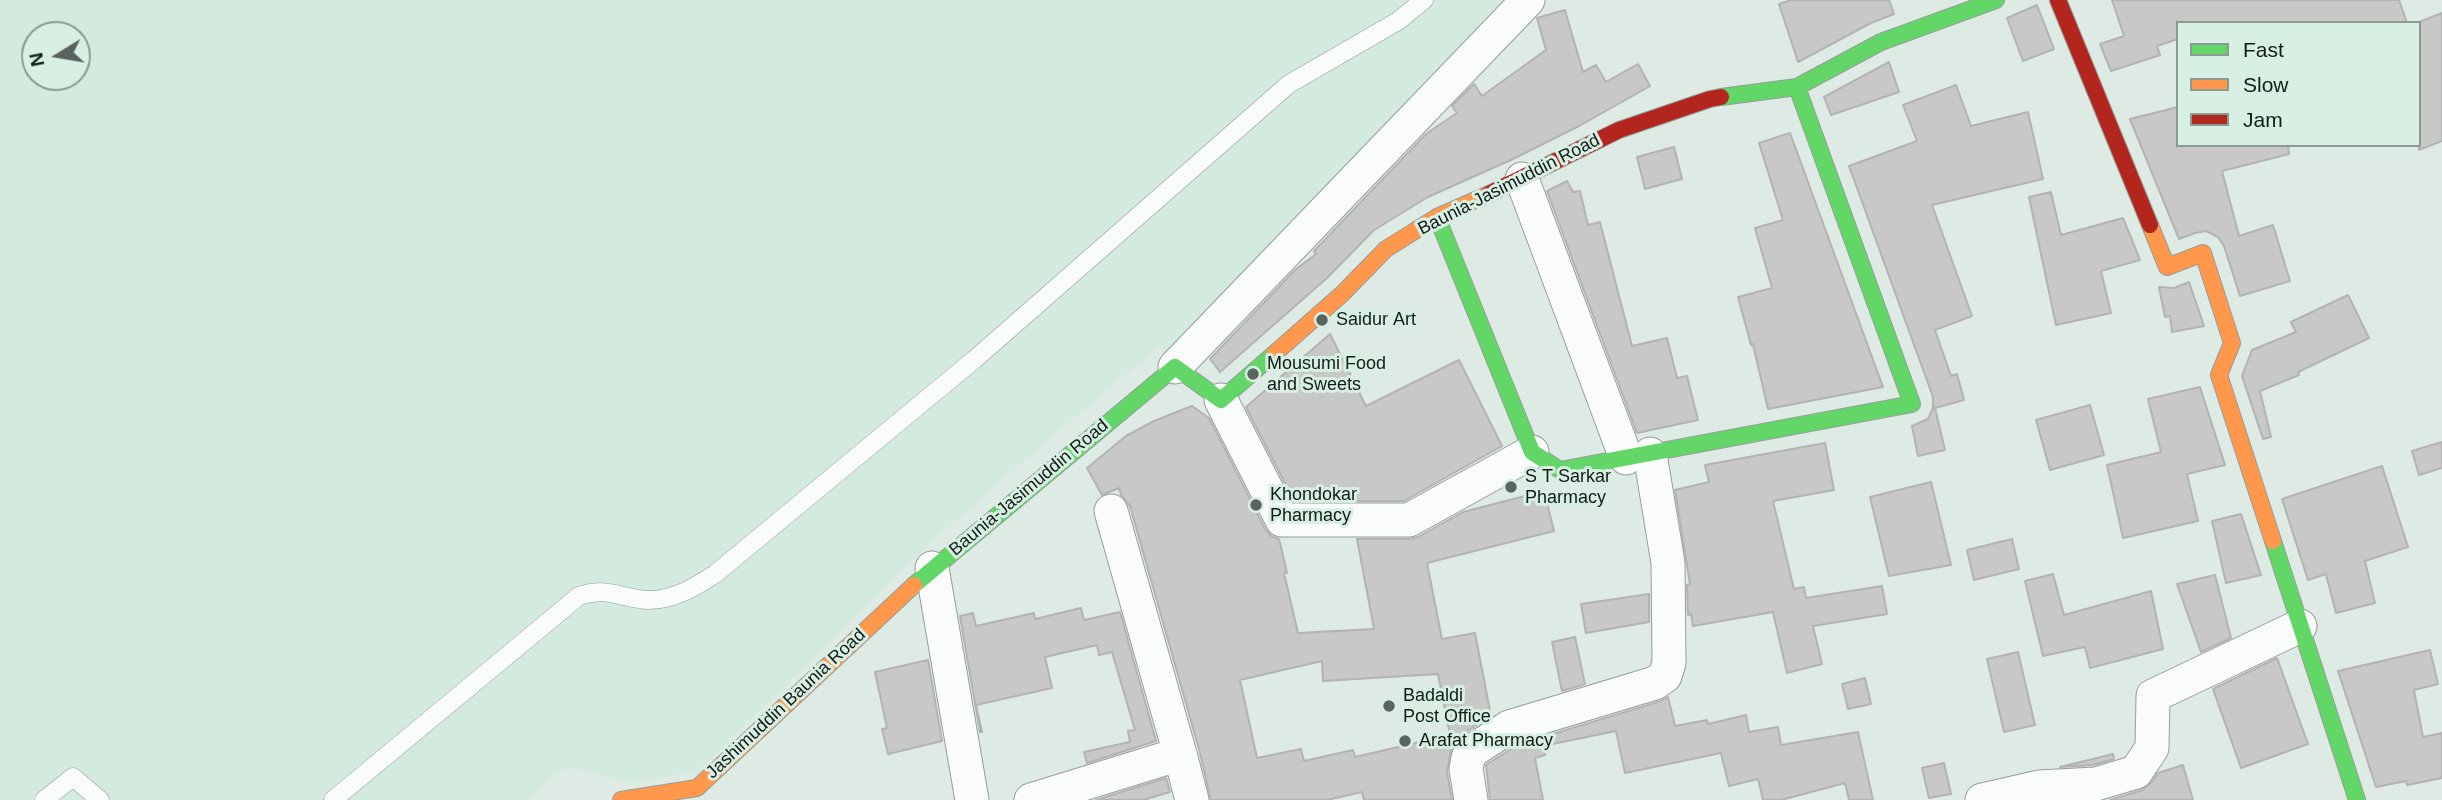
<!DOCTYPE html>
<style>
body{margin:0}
#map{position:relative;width:2442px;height:800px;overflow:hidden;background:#deeae4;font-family:Arial,sans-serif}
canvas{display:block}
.legend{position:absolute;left:2176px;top:21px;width:245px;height:126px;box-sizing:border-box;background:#d8f0e3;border:2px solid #899b91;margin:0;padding:9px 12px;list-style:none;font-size:21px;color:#131c17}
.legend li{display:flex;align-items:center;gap:14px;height:35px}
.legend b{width:35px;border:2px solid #899b91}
.north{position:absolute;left:21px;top:21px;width:70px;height:70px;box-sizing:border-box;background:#d8f0e3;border:2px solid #899b91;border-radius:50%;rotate:259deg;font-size:19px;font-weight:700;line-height:28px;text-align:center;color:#131c17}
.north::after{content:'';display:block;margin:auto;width:24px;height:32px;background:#5a645f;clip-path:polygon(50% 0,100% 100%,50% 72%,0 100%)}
</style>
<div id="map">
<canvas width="2442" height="800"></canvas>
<ul class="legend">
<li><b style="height:9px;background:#63d668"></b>Fast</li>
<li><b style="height:9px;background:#ff974d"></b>Slow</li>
<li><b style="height:9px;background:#b3261e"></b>Jam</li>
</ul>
<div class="north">N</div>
</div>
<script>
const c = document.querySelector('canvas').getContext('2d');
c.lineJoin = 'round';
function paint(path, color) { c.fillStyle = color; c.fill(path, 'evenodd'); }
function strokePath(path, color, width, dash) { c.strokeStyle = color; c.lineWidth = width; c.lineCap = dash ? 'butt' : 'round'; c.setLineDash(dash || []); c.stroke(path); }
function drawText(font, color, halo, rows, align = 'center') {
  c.font = font + ' Arial,sans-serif'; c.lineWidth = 6; c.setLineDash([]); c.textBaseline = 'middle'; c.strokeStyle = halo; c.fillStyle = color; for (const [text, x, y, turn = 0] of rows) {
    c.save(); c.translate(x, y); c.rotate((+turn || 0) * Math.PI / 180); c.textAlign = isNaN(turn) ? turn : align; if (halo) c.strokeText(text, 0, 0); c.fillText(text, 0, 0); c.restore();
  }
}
paint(new Path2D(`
 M 0,0 L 1513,0 L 1174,363 L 1160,345 L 1053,436 L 932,541 L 707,762 L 696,771 L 633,783 L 580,769 L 566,769 L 557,772 L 529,800 L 0,800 ZM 35,35 L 77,35 L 77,77 L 35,77 Z`), '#d3eade');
const building = new Path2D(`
 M 1791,0 L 1889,0 L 1894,14 L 1871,23 L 1798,62 L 1779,4 Z
 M 2112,0 L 2399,0 L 2407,23 L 2178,23 L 2178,39 L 2157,46 L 2160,55 L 2111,71 L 2100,44 L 2124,36 Z
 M 2037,5 L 2054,49 L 2023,61 L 2007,18 Z
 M 1565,10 L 1583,72 L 1596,65 L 1606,82 L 1638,64 L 1650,86 L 1579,126 L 1513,159 L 1428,197 L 1374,230 L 1327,278 L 1220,372 L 1210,359 L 1295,270 L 1316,254 L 1314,251 L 1426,134 L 1457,113 L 1452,106 L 1474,84 L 1482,96 L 1546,50 L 1537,18 Z
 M 2442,13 L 2442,141 L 2419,150 L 2419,22 Z
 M 1889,62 L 1899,92 L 1831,115 L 1824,97 Z
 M 1956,85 L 1971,126 L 2028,112 L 2043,179 L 1932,205 L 1972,316 L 1935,330 L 1951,376 L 1957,374 L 1964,400 L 1935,408 L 1945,450 L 1918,456 L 1912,426 L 1928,419 L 1933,408 L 1933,397 L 1849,166 L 1917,141 L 1903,105 Z
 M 2178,107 L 2178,145 L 2288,145 L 2289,154 L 2222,171 L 2239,236 L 2273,225 L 2290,281 L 2240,296 L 2224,246 L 2218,237 L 2206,231 L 2195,233 L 2179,239 L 2130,119 Z
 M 1790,133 L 1883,387 L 1768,409 L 1753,344 L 1751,345 L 1738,297 L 1772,288 L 1755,228 L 1783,220 L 1759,143 Z
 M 1674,147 L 1682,179 L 1645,189 L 1637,157 Z
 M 1567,181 L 1573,192 L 1580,191 L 1588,225 L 1600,222 L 1632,346 L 1667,338 L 1677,378 L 1687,376 L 1698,420 L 1637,433 L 1547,191 Z
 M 2051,192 L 2061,235 L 2123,218 L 2140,260 L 2101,271 L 2111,313 L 2056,325 L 2029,197 Z
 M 2189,282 L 2204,326 L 2172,332 L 2170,316 L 2165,317 L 2159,287 L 2174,288 Z
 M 2348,295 L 2369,338 L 2298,372 L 2299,375 L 2260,391 L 2271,437 L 2263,439 L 2242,376 L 2252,350 L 2296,332 L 2291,322 Z
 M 1330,334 L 1366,406 L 1459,360 L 1502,446 L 1404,501 L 1294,501 L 1246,407 Z
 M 2200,387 L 2225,465 L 2187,474 L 2198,521 L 2123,538 L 2107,465 L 2161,452 L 2148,399 Z
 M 2090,405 L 2104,455 L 2050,470 L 2036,420 Z
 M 1192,406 L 1209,418 L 1265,529 L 1271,536 L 1279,539 L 1287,573 L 1284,573 L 1298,633 L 1374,629 L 1357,539 L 1410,539 L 1418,537 L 1463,512 L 1544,491 L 1554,531 L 1427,563 L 1442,639 L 1475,633 L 1491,716 L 1461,735 L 1451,749 L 1447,772 L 1452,800 L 1364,800 L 1362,792 L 1327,800 L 1211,800 L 1199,749 L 1130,506 L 1121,495 L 1119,488 L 1102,495 L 1087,468 L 1126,436 L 1154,421 ZM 1322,661 L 1323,681 L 1438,674 L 1450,735 L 1355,757 L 1353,750 L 1304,761 L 1301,749 L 1257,758 L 1240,680 Z
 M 2442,442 L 2442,468 L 2419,475 L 2412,451 Z
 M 1825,443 L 1834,490 L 1773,501 L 1794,589 L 1804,587 L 1806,598 L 1882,586 L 1887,614 L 1813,626 L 1822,664 L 1787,673 L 1773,612 L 1693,626 L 1691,614 L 1688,615 L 1687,585 L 1690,584 L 1675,490 L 1709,482 L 1705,465 Z
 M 2382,466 L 2408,547 L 2365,561 L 2375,603 L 2336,613 L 2326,574 L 2308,580 L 2282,499 Z
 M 1931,482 L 1951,565 L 1889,576 L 1870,497 Z
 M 2241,514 L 2261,575 L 2226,583 L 2212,521 Z
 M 2012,539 L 2019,569 L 1974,580 L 1967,550 Z
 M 2053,574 L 2064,615 L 2151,591 L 2163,649 L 2090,668 L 2085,647 L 2043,656 L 2025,581 Z
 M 2215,575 L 2231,638 L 2201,652 L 2177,584 Z
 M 1649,594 L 1649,622 L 1586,633 L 1581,604 Z
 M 1081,608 L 1084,620 L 1120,612 L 1156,741 L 1087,763 L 1084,752 L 1130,742 L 1128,731 L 1135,730 L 1112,652 L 1099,655 L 1097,645 L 1045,657 L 1052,688 L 976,705 L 982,732 L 980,732 L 960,616 L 973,613 L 976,626 L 1034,613 L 1035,619 Z
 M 1575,637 L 1585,684 L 1562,691 L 1552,642 Z
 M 2430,650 L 2438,684 L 2414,690 L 2423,737 L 2442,733 L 2442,778 L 2407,785 L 2406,781 L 2376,787 L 2338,671 Z
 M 2018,652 L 2035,725 L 2004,732 L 1987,659 Z
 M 2277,658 L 2308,744 L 2241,768 L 2213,689 Z
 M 928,660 L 942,741 L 888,754 L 882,729 L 887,728 L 875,672 Z
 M 1865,678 L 1871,704 L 1848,709 L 1842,684 Z
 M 1668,697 L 1675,726 L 1707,720 L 1708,724 L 1746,715 L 1749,732 L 1778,727 L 1781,745 L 1858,732 L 1873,800 L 1849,800 L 1845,783 L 1781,800 L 1763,800 L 1758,779 L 1729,786 L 1721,753 L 1625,773 L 1616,731 L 1543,746 L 1545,755 L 1535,758 L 1543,800 L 1490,800 L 1486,765 L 1517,745 L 1661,701 Z
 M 2113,754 L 2114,759 L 2093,765 L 2060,767 Z
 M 1944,763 L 1951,794 L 1929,798 L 1922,768 Z
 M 2183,765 L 2193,800 L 2110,800 L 2142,790 L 2151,783 L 2158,773 Z
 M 1166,778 L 1170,792 L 1143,800 L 1096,800 Z`);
paint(building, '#c8c8c6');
strokePath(building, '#b3b4b1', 2);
const lane = new Path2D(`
 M 44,800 L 73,777 L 100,800
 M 333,800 L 579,596 C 606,586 623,599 649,600 C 674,600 695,587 715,574 L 975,359 L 1289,84 L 1398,21 L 1424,0`);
const street = new Path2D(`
 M 1522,179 L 1626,458
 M 1175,367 L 1528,0
 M 1221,400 L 1282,520 L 1409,520 L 1532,452
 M 932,568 L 972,800
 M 1180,754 L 1192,800
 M 1031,800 L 1180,754 L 1111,511
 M 1471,800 L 1466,769 L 1468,758 L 1472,751 L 1509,727 L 1655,683 L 1665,676 L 1669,663 L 1668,563 L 1650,454
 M 1982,800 L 2039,787 L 2096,784 L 2136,772 L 2152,748 L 2153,696 L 2300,626`);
const fast = new Path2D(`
 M 1721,97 L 1797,87 L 1881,42 L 1996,0
 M 1437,217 L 1532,452 L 1560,470 L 1912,404 L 1797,87
 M 2273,541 L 2357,800
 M 914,585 L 1175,367 L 1221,400 L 1274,354`);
const slow = new Path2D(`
 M 2150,225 L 2167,267 L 2203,253 L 2232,343 L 2219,375 L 2273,541
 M 1274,354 L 1342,294 L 1386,249 L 1437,217 L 1489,194
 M 621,800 L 697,788 L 914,585`);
const jam = new Path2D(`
 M 2058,0 L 2150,225
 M 1489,194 L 1619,130 L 1710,99 L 1721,97`);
strokePath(lane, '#959e99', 19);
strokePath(street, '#959e99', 35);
strokePath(fast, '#959e99', 18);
strokePath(slow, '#959e99', 18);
strokePath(jam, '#959e99', 18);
strokePath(lane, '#fafcfb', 18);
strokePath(street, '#fafcfb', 33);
strokePath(fast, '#63d668', 16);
strokePath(slow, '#ff974d', 16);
strokePath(jam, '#b3261e', 16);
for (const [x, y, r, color] of [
 [1322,320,7,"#5a645f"],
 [1253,374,7,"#5a645f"],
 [1511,487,7,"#5a645f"],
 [1256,505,7,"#5a645f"],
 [1389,706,7,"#5a645f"],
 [1405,741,7,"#5a645f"]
]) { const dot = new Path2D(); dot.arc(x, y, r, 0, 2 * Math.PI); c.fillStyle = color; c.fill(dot); strokePath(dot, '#d8f0e3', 2.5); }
drawText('18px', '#131c17', '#d8f0e3', [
 ["Baunia-Jasimuddin Road",1509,185,-27],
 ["Baunia-Jasimuddin Road",1029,488,-40],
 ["Jashimuddin Baunia Road",786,704,-43]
]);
drawText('18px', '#131c17', '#d8f0e3', [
 ["Saidur Art",1336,320],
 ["Mousumi Food",1267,364],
 ["and Sweets",1267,385],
 ["S T Sarkar",1525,477],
 ["Pharmacy",1525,498],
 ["Khondokar",1270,495],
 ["Pharmacy",1270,516],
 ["Badaldi",1403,696],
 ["Post Office",1403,717],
 ["Arafat Pharmacy",1419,741]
], 'left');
</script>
